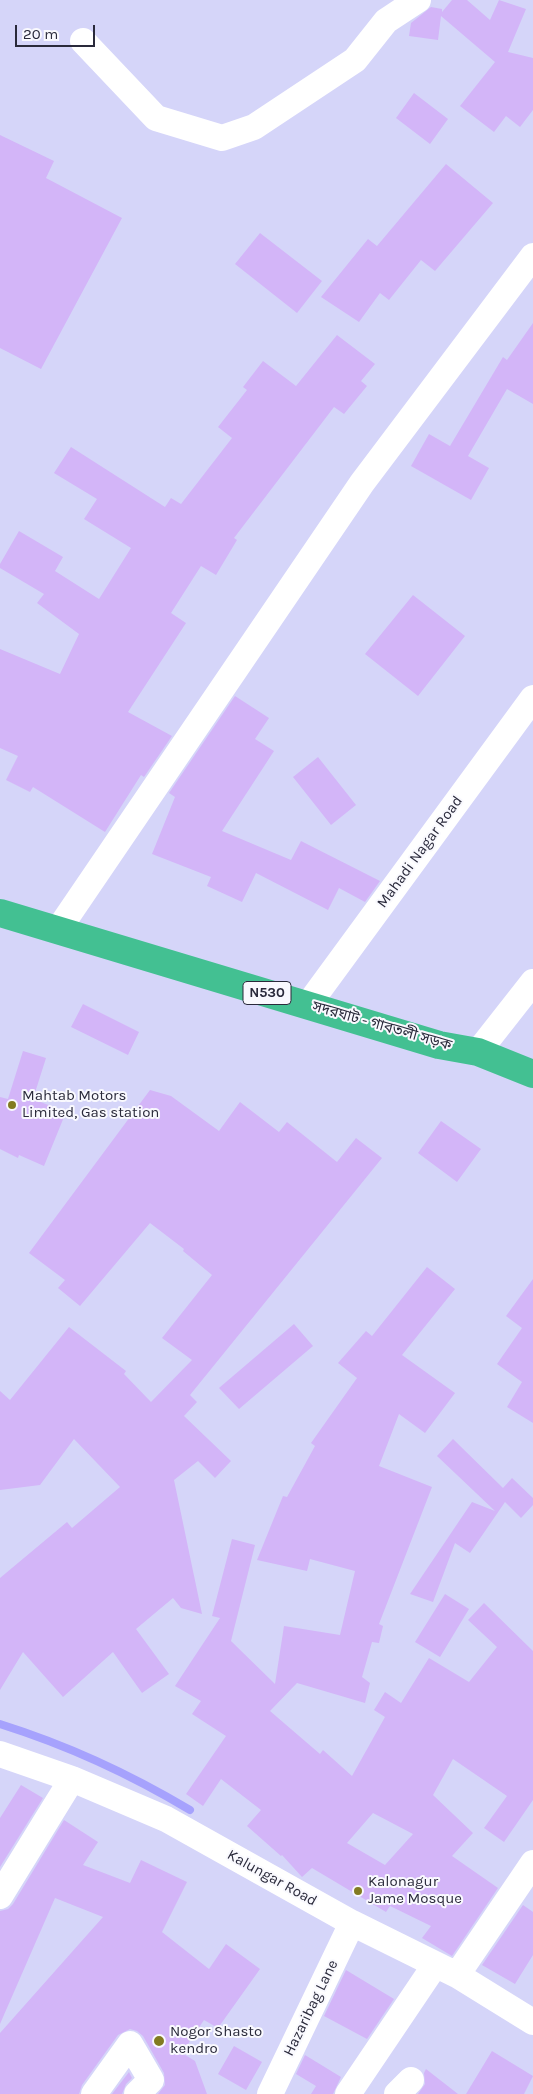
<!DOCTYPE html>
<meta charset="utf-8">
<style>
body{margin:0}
#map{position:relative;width:533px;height:2094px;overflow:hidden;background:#d5d5f9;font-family:Karla,sans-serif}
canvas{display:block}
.scale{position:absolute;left:15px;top:25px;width:80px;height:22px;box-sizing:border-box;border:2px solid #2a2a3b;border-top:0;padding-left:6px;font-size:15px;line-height:18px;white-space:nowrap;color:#2a2a3b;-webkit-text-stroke:4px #f9f9fe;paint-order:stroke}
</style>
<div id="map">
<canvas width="533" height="2094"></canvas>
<div class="scale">20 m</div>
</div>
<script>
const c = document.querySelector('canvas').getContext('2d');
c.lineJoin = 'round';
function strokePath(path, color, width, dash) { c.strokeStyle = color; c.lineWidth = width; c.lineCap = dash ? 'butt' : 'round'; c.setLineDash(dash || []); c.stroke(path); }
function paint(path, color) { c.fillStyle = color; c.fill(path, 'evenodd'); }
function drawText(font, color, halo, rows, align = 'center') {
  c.font = font + ' Karla,"Noto Sans Bengali",sans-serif'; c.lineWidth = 4; c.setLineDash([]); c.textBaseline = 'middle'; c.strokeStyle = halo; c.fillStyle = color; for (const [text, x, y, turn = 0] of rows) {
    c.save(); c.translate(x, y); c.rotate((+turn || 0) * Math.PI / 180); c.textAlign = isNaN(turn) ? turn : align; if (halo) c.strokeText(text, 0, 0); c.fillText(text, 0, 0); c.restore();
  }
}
strokePath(new Path2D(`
 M 0,1724 C 67,1745 130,1774 190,1810`), '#a6a2fd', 8);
paint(new Path2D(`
 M 452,0 L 467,0 L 490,20 L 499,0 L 526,9 L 508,52 L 533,58 L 533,110 L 520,127 L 506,116 L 494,132 L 460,106 L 495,62 L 441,16 L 438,40 L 409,36 L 411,23 L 431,7 L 442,9 L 442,12 Z
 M 414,93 L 448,119 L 430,144 L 396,118 Z
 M 0,135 L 54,161 L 46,178 L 122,218 L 41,369 L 0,348 Z
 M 446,164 L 493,203 L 435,271 L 421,260 L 389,300 L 380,293 L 359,322 L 321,297 L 368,239 L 377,246 Z
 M 260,233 L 322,281 L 297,313 L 235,264 Z
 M 533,323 L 533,404 L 507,389 L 468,456 L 489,468 L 471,500 L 411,466 L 429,434 L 450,446 L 503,357 L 507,360 Z
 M 337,335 L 375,364 L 361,381 L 367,386 L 344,414 L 334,407 L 234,538 L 237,540 L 216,575 L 201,566 L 171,613 L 186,623 L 128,712 L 172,736 L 144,777 L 141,775 L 105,832 L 33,787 L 30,792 L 6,780 L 18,756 L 0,748 L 0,649 L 60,674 L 79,634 L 37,603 L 44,594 L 0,568 L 0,564 L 19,531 L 63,557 L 55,571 L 99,599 L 131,548 L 84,519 L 97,499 L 54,473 L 71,447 L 165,507 L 171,498 L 181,504 L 232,438 L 218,427 L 247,390 L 243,387 L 263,361 L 296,386 Z
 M 413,595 L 465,636 L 418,696 L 365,654 Z
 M 235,696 L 269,718 L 255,739 L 274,751 L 222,831 L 291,860 L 301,841 L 380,881 L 365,902 L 339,888 L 328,910 L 256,873 L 242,902 L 207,886 L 211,877 L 152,854 L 175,797 L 169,793 Z
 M 318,757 L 356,805 L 331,825 L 293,777 Z
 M 83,1004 L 139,1032 L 128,1055 L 71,1027 Z
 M 23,1051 L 46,1058 L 33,1099 L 66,1112 L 44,1166 L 19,1155 L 18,1158 L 0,1149 L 0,1097 L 8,1099 Z
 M 150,1090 L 171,1096 L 219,1131 L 240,1102 L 279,1132 L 287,1122 L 337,1162 L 356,1138 L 382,1158 L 190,1395 L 197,1402 L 184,1416 L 231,1461 L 215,1478 L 198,1461 L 174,1480 L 202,1614 L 181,1608 L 173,1598 L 136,1629 L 169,1674 L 142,1693 L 113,1652 L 63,1697 L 23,1652 L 0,1690 L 0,1578 L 67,1522 L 72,1528 L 120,1487 L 74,1439 L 40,1485 L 0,1490 L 0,1391 L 10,1400 L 69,1327 L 126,1371 L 124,1374 L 151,1402 L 192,1360 L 162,1338 L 212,1275 L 183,1251 L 184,1249 L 150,1223 L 80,1306 L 58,1288 L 65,1280 L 29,1253 Z
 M 441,1121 L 481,1149 L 457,1182 L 418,1153 Z
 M 427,1267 L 455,1289 L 402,1355 L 455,1393 L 425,1433 L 399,1414 L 379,1466 L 432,1487 L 379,1624 L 383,1626 L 379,1643 L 372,1642 L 362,1677 L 370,1683 L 365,1703 L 297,1683 L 270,1711 L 320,1754 L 323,1750 L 352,1776 L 385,1717 L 374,1710 L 385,1692 L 401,1703 L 429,1658 L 469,1682 L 497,1647 L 468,1620 L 484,1603 L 533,1651 L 533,1800 L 504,1842 L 484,1828 L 507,1796 L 453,1759 L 433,1795 L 473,1833 L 452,1856 L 498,1888 L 452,1956 L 422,1938 L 431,1926 L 390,1906 L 386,1912 L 312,1868 L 302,1877 L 282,1855 L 281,1856 L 247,1826 L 261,1810 L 221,1779 L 203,1806 L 186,1794 L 226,1736 L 192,1714 L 201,1701 L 175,1686 L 220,1618 L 212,1616 L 232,1539 L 255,1545 L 231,1641 L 275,1684 L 284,1626 L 340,1635 L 355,1571 L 310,1559 L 307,1571 L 257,1560 L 283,1496 L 287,1497 L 315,1446 L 311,1443 L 357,1378 L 338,1363 L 366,1331 L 372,1336 ZM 373,1813 L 413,1834 L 385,1865 L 347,1843 Z
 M 533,1279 L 533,1423 L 507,1407 L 522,1382 L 497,1364 L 522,1328 L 506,1316 Z
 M 294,1324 L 313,1346 L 239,1409 L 219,1388 Z
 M 453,1439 L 503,1488 L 512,1478 L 533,1498 L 533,1505 L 521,1518 L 505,1502 L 470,1553 L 455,1543 L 433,1602 L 410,1594 L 472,1502 L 495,1511 L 437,1456 Z
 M 445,1594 L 469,1609 L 440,1657 L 415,1642 Z
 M 21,1785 L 43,1798 L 0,1867 L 0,1818 Z
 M 64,1820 L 98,1842 L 83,1865 L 130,1883 L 141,1860 L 187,1882 L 162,1932 L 209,1969 L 226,1944 L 260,1969 L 218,2028 L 204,2020 L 182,2053 L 195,2061 L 207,2094 L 158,2094 L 165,2085 L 164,2073 L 143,2036 L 137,2031 L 130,2029 L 118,2035 L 82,2085 L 79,2094 L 0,2094 L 0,2033 L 103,1917 L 55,1898 L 0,2024 L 0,1911 L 8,1909 L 13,1904 Z
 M 523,1905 L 533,1912 L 533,1955 L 515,1984 L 482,1965 Z
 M 346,1970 L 394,1999 L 367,2039 L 324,2016 Z
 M 234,2046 L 262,2062 L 246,2090 L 218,2074 Z
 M 492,2051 L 533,2076 L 524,2094 L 466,2094 Z
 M 305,2055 L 341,2077 L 333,2094 L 311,2094 L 316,2086 L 296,2074 Z
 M 426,2069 L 458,2094 L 418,2094 L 425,2084 L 424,2073 Z
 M 129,2072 L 132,2078 L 126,2084 L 122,2094 L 112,2094 Z`), '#d3b5f8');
strokePath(new Path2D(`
 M 83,41 L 156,118 L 222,138 L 254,127 L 355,60 L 386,21 L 418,0
 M 58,930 L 362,483 L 533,256
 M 308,1005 L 533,698
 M 478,1052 L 533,982
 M 0,1754 L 72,1779 L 166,1819 L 352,1923 L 457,1975 L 533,2022
 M 0,1896 L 72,1779
 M 457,1975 L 533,1863
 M 94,2094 L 130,2044 L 151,2080 L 137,2094
 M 270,2094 L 352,1923
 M 348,2094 L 435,1965
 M 397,2094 L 411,2080`), '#fff', 26);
strokePath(new Path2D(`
 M 0,913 L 439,1045 L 478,1052 L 533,1074`), '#43c092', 28);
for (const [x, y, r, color] of [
 [12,1105,5,"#827b21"],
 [358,1891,5,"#827b21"],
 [159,2041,6,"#827b21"]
]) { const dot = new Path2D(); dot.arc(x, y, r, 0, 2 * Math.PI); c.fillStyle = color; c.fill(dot); strokePath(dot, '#f9f9fe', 2); }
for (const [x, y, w] of [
 [267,993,48]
]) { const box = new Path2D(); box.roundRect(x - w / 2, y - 11.5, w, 23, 4); c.fillStyle = '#f9f9fe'; c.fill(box); strokePath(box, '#2a2a3b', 1); }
drawText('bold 14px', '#2a2a3b', null, [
 ["N530",267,993]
]);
drawText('15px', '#2a2a3b', '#f9f9fe', [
 ["Mahadi Nagar Road",420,852,-54],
 ["সদরঘাট - গাবতলী সড়ক",382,1026,16],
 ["Kalungar Road",272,1878,29],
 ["Hazaribag Lane",311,2008,-64]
]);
drawText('15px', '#2a2a3b', '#f9f9fe', [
 ["Mahtab Motors",22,1096],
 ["Limited, Gas station",22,1113],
 ["Kalonagur",368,1882],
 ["Jame Mosque",368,1899],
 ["Nogor Shasto",170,2032],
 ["kendro",170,2049]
], 'left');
</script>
